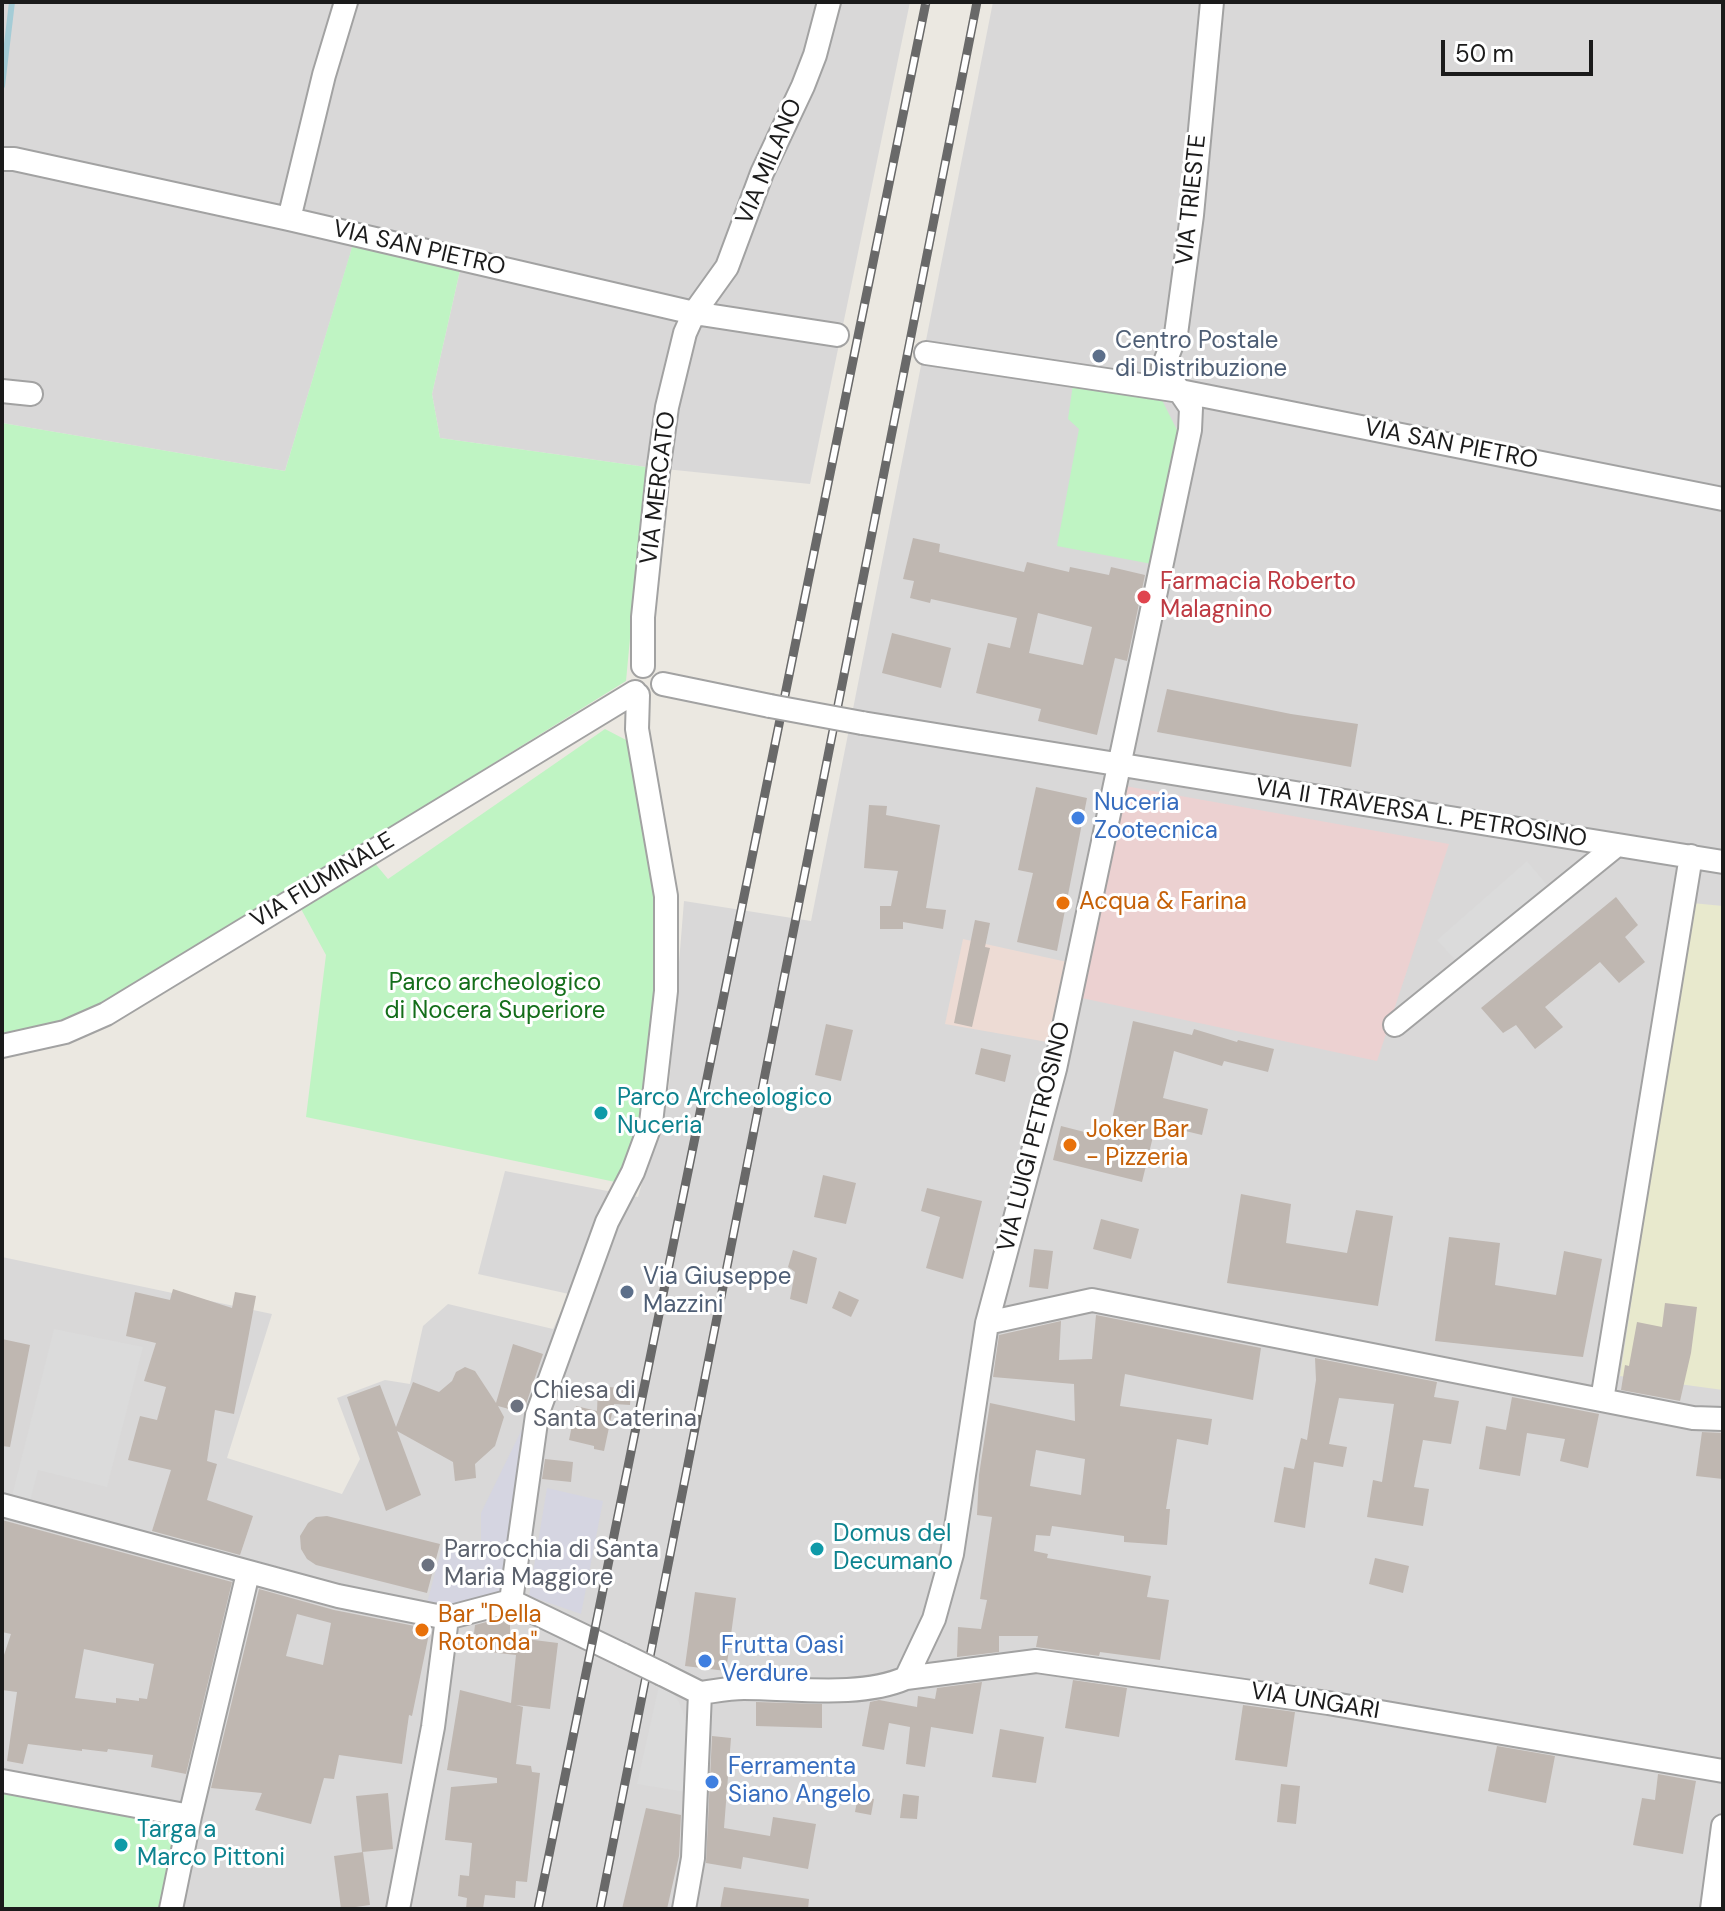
<!DOCTYPE html>
<style>
body{margin:0}
#map{position:relative;width:1725px;height:1911px;overflow:hidden;background:#ebe8e1;font-family:"DM Sans",sans-serif}
canvas{display:block}
.frame{position:absolute;inset:0;border:4px solid #1b1b1b;pointer-events:none}
.scale{position:absolute;left:1441px;top:40px;width:152px;height:36px;box-sizing:border-box;border:4px solid #1b1b1b;border-top:0;padding-left:10px;font-size:24px;line-height:28px;white-space:nowrap;color:#1b1b1b;-webkit-text-stroke:6px #fff;paint-order:stroke}
</style>
<div id="map">
<canvas width="1725" height="1911"></canvas>
<div class="frame"></div>
<div class="scale">50 m</div>
</div>
<script>
const c = document.querySelector('canvas').getContext('2d');
c.lineJoin = 'round';
function paint(path, color) { c.fillStyle = color; c.fill(path, 'evenodd'); }
function strokePath(path, color, width, dash) { c.strokeStyle = color; c.lineWidth = width; c.lineCap = dash ? 'butt' : 'round'; c.setLineDash(dash || []); c.stroke(path); }
function drawText(font, color, halo, rows, align = 'center') {
  c.font = font + ' "DM Sans",sans-serif'; c.lineWidth = 6; c.setLineDash([]); c.textBaseline = 'middle'; c.strokeStyle = halo; c.fillStyle = color; for (const [text, x, y, turn = 0] of rows) {
    c.save(); c.translate(x, y); c.rotate((+turn || 0) * Math.PI / 180); c.textAlign = isNaN(turn) ? turn : align; if (halo) c.strokeText(text, 0, 0); c.fillText(text, 0, 0); c.restore();
  }
}
paint(new Path2D(`
 M 2,2 L 910,2 L 810,484 L 646,467 L 440,438 L 432,394 L 461,266 L 356,235 L 285,471 L 2,423 Z
 M 993,2 L 1723,2 L 1723,1909 L 2,1909 L 2,1257 L 272,1314 L 227,1458 L 342,1494 L 360,1459 L 337,1398 L 385,1380 L 410,1384 L 423,1326 L 448,1304 L 553,1329 L 569,1294 L 478,1274 L 505,1171 L 638,1197 L 669,1086 L 684,901 L 811,921 Z`), '#d9d8d8');
paint(new Path2D(`
 M 1125,786 L 1449,844 L 1377,1061 L 1077,997 Z`), '#ecd1d1');
paint(new Path2D(`
 M 963,939 L 1067,962 L 1053,1043 L 945,1024 Z`), '#eddbd4');
paint(new Path2D(`
 M 1692,903 L 1723,906 L 1723,1390 L 1620,1376 Z`), '#e8e9cd');
paint(new Path2D(`
 M 356,234 L 461,266 L 432,394 L 440,438 L 646,467 L 626,681 L 91,1013 L 2,1036 L 2,423 L 285,471 Z
 M 1073,384 L 1155,391 L 1162,400 L 1180,436 L 1157,565 L 1057,546 L 1079,429 L 1068,419 Z
 M 605,729 L 628,741 L 652,857 L 656,953 L 649,1058 L 637,1127 L 620,1183 L 306,1117 L 326,955 L 300,907 L 373,861 L 388,879 Z
 M 2,1788 L 180,1821 L 166,1909 L 2,1909 Z`), '#bff4c3');
paint(new Path2D(`
 M 1527,861 L 1548,886 L 1456,961 L 1437,940 Z
 M 54,1329 L 143,1347 L 107,1487 L 38,1470 L 28,1509 L 10,1504 Z
 M 660,1681 L 668,1685 L 679,1702 L 687,1723 L 695,1756 L 692,1793 L 637,1784 Z`), '#dbdbdb');
paint(new Path2D(`
 M 524,1425 L 509,1550 L 500,1594 L 453,1609 L 427,1603 L 442,1547 L 463,1552 L 481,1548 L 481,1513 Z
 M 547,1488 L 603,1501 L 581,1614 L 529,1596 Z`), '#d5d5e1');
strokePath(new Path2D(`
 M 2,86 L 12,2`), '#a4ccd6', 6);
paint(new Path2D(`
 M 913,538 L 940,544 L 939,552 L 1024,572 L 1027,562 L 1069,572 L 1070,567 L 1109,575 L 1111,567 L 1145,575 L 1127,661 L 1115,658 L 1097,735 L 1038,721 L 1041,709 L 976,693 L 988,643 L 1010,648 L 1017,618 L 931,599 L 930,603 L 910,598 L 914,581 L 903,579 ZM 1038,613 L 1092,627 L 1083,665 L 1029,653 Z
 M 892,633 L 951,648 L 941,688 L 882,673 Z
 M 1167,689 L 1291,714 L 1358,724 L 1351,767 L 1157,732 Z
 M 1036,787 L 1087,798 L 1057,951 L 1017,942 L 1033,873 L 1018,870 Z
 M 869,805 L 887,806 L 886,815 L 940,825 L 926,908 L 946,910 L 943,929 L 903,922 L 903,929 L 880,929 L 880,906 L 891,906 L 898,871 L 864,868 Z
 M 1616,897 L 1638,925 L 1625,937 L 1645,962 L 1619,983 L 1600,962 L 1545,1007 L 1563,1027 L 1535,1049 L 1516,1025 L 1503,1033 L 1481,1008 Z
 M 975,920 L 990,923 L 985,947 L 990,948 L 972,1027 L 954,1023 Z
 M 1133,1021 L 1192,1035 L 1194,1029 L 1237,1042 L 1238,1040 L 1274,1049 L 1268,1072 L 1224,1061 L 1222,1066 L 1174,1051 L 1163,1098 L 1208,1109 L 1202,1135 L 1156,1124 L 1142,1182 L 1053,1160 L 1061,1126 L 1108,1138 Z
 M 826,1024 L 853,1030 L 841,1081 L 815,1075 Z
 M 981,1048 L 1011,1055 L 1005,1082 L 975,1074 Z
 M 823,1175 L 856,1183 L 846,1224 L 814,1217 Z
 M 927,1188 L 982,1201 L 963,1279 L 926,1268 L 940,1217 L 921,1211 Z
 M 1241,1194 L 1291,1204 L 1286,1243 L 1347,1253 L 1356,1210 L 1393,1216 L 1378,1306 L 1227,1283 Z
 M 1101,1219 L 1139,1229 L 1131,1259 L 1093,1249 Z
 M 1449,1237 L 1500,1243 L 1495,1285 L 1556,1295 L 1564,1251 L 1602,1259 L 1583,1357 L 1435,1341 Z
 M 1034,1249 L 1053,1251 L 1048,1289 L 1029,1287 Z
 M 793,1250 L 817,1258 L 807,1304 L 790,1299 L 795,1272 L 788,1267 Z
 M 173,1289 L 232,1308 L 235,1292 L 256,1296 L 234,1414 L 215,1410 L 207,1461 L 217,1464 L 207,1500 L 253,1516 L 240,1555 L 152,1531 L 171,1470 L 128,1460 L 140,1416 L 157,1420 L 166,1387 L 144,1381 L 156,1343 L 126,1336 L 135,1292 L 170,1300 Z
 M 839,1291 L 859,1300 L 851,1317 L 832,1308 Z
 M 1665,1303 L 1697,1307 L 1691,1353 L 1680,1401 L 1621,1390 L 1625,1365 L 1629,1366 L 1637,1322 L 1662,1327 Z
 M 1096,1315 L 1261,1348 L 1253,1400 L 1125,1374 L 1120,1406 L 1212,1419 L 1208,1445 L 1177,1439 L 1166,1509 L 1170,1509 L 1167,1545 L 1124,1542 L 1124,1536 L 1052,1526 L 1050,1536 L 1036,1535 L 1034,1551 L 1048,1554 L 1047,1558 L 1151,1576 L 1147,1597 L 1169,1600 L 1160,1660 L 1100,1652 L 1099,1656 L 1036,1647 L 1038,1636 L 999,1636 L 999,1652 L 957,1657 L 958,1627 L 981,1629 L 987,1600 L 980,1599 L 992,1517 L 977,1515 L 979,1475 L 990,1403 L 1075,1421 L 1074,1384 L 993,1377 L 999,1335 L 1061,1321 L 1059,1360 L 1092,1359 ZM 1036,1450 L 1085,1459 L 1081,1495 L 1030,1486 Z
 M 2,1339 L 30,1345 L 10,1447 L 2,1446 Z
 M 513,1344 L 543,1354 L 523,1413 L 498,1406 L 504,1417 L 495,1446 L 475,1464 L 476,1478 L 455,1481 L 453,1462 L 397,1431 L 421,1495 L 386,1511 L 347,1397 L 380,1385 L 396,1427 L 413,1382 L 439,1392 L 452,1381 L 456,1372 L 465,1367 L 475,1371 L 496,1403 Z
 M 1315,1358 L 1437,1382 L 1434,1397 L 1459,1401 L 1451,1444 L 1423,1440 L 1414,1487 L 1429,1489 L 1423,1526 L 1367,1517 L 1373,1480 L 1382,1482 L 1394,1404 L 1339,1398 L 1329,1444 L 1347,1447 L 1343,1467 L 1314,1462 L 1305,1528 L 1274,1522 L 1284,1467 L 1294,1469 L 1301,1438 L 1307,1440 L 1316,1380 Z
 M 598,1386 L 631,1389 L 630,1405 L 614,1404 L 604,1451 L 594,1449 L 594,1446 L 569,1440 L 576,1406 L 597,1411 Z
 M 1512,1397 L 1599,1414 L 1588,1468 L 1560,1461 L 1565,1439 L 1527,1433 L 1520,1476 L 1479,1469 L 1486,1426 L 1506,1430 Z
 M 1702,1432 L 1723,1433 L 1723,1479 L 1696,1476 Z
 M 545,1459 L 573,1462 L 571,1482 L 542,1479 Z
 M 327,1516 L 440,1544 L 427,1593 L 316,1565 L 307,1559 L 301,1549 L 300,1536 L 308,1523 L 316,1517 Z
 M 2,1520 L 232,1582 L 186,1774 L 151,1767 L 153,1755 L 108,1749 L 107,1752 L 82,1749 L 82,1751 L 28,1744 L 23,1764 L 7,1761 L 17,1692 L 2,1690 L 2,1661 L 11,1634 L 2,1632 ZM 84,1649 L 154,1664 L 147,1699 L 139,1698 L 139,1701 L 116,1698 L 116,1703 L 75,1698 Z
 M 1375,1558 L 1409,1566 L 1403,1593 L 1369,1584 Z
 M 259,1589 L 334,1610 L 430,1629 L 412,1716 L 409,1715 L 402,1764 L 339,1755 L 334,1779 L 324,1778 L 311,1824 L 255,1810 L 262,1793 L 211,1788 ZM 297,1614 L 331,1623 L 323,1665 L 286,1656 Z
 M 695,1592 L 736,1598 L 726,1671 L 685,1666 Z
 M 510,1616 L 510,1637 L 558,1643 L 550,1709 L 516,1705 L 523,1707 L 516,1764 L 531,1766 L 532,1772 L 540,1773 L 527,1882 L 516,1881 L 515,1898 L 485,1895 L 483,1909 L 466,1909 L 467,1898 L 458,1896 L 460,1875 L 469,1876 L 472,1843 L 445,1840 L 451,1787 L 497,1783 L 497,1778 L 447,1770 L 460,1690 L 511,1703 L 516,1655 L 472,1650 L 475,1625 Z
 M 1073,1680 L 1127,1688 L 1119,1737 L 1065,1728 Z
 M 982,1682 L 973,1734 L 931,1727 L 925,1767 L 906,1764 L 910,1727 L 889,1723 L 884,1750 L 862,1746 L 870,1702 L 879,1700 L 917,1707 L 918,1696 L 935,1699 L 937,1688 Z
 M 756,1702 L 822,1704 L 822,1728 L 756,1726 Z
 M 1243,1705 L 1295,1712 L 1287,1767 L 1235,1760 Z
 M 1000,1729 L 1044,1737 L 1036,1783 L 992,1777 Z
 M 712,1736 L 731,1738 L 724,1828 L 770,1836 L 773,1817 L 816,1824 L 808,1869 L 743,1857 L 741,1869 L 706,1863 Z
 M 1497,1746 L 1555,1756 L 1546,1803 L 1488,1791 Z
 M 1658,1774 L 1696,1781 L 1683,1854 L 1633,1845 L 1642,1798 L 1655,1800 Z
 M 1281,1784 L 1300,1786 L 1296,1824 L 1277,1822 Z
 M 388,1793 L 393,1849 L 362,1852 L 356,1796 Z
 M 903,1794 L 919,1796 L 917,1819 L 900,1818 Z
 M 858,1796 L 874,1799 L 871,1815 L 855,1812 Z
 M 646,1808 L 681,1815 L 679,1856 L 667,1909 L 622,1909 Z
 M 363,1852 L 370,1905 L 341,1909 L 334,1856 Z
 M 724,1887 L 809,1899 L 808,1909 L 720,1909 Z`), '#bfb7b1');
const minor = new Path2D(`
 M 2,159 L 14,159 L 289,219 L 694,313 L 837,335
 M 289,219 L 324,75 L 346,2
 M 926,353 L 1180,391 L 1723,499
 M 2,391 L 31,394
 M 643,666 L 643,617 L 658,472 L 667,407 L 685,333 L 694,313 L 727,267 L 762,173 L 803,86 L 815,55 L 829,2
 M 663,684 L 770,706
 M 862,723 L 1723,862
 M 1395,1025 L 1617,845
 M 2,1046 L 65,1032 L 106,1014 L 635,692
 M 987,1323 L 1092,1300 L 1693,1418 L 1723,1419
 M 1602,1400 L 1691,856
 M 2,1505 L 338,1596 L 447,1618 L 511,1601 L 623,1655
 M 511,1601 L 537,1415 L 607,1222 L 633,1172 L 651,1123 L 666,991 L 666,896 L 637,729 L 638,695
 M 662,1674 L 700,1693
 M 906,1678 L 1036,1661 L 1328,1703 L 1723,1771
 M 700,1693 C 715,1691 729,1688 744,1688 C 795,1688 860,1698 906,1678 L 934,1619 L 952,1554 L 987,1323 L 1055,1069 L 1190,430 L 1191,408 L 1163,367 L 1176,334 L 1192,215 L 1212,2
 M 2,1781 L 190,1816 L 171,1909
 M 190,1816 L 248,1573
 M 398,1909 L 433,1727 L 447,1618
 M 684,1909 L 693,1858 L 700,1693
 M 1712,1909 L 1723,1826`);
strokePath(minor, '#a2a2a2', 26);
strokePath(minor, '#fff', 22);
const rail = new Path2D(`
 M 538,1909 L 926,2
 M 600,1909 L 977,2`);
strokePath(rail, '#696969', 9);
strokePath(rail, '#fff', 6, [18]);
const minorBridge = new Path2D(`
 M 770,706 L 862,723
 M 623,1655 L 662,1674`);
strokePath(minorBridge, '#a2a2a2', 26, []);
strokePath(minorBridge, '#fff', 22);
for (const [x, y, r, color] of [
 [1099,356,8,"#5c6f8a"],
 [1144,597,8,"#e0444e"],
 [1078,818,8,"#3f7fe0"],
 [1063,903,8,"#e8710a"],
 [601,1113,8,"#0f9aa8"],
 [1070,1145,8,"#e8710a"],
 [627,1292,8,"#5c6f8a"],
 [517,1406,8,"#6b7280"],
 [817,1549,8,"#0f9aa8"],
 [428,1565,8,"#6b7280"],
 [422,1630,8,"#e8710a"],
 [705,1661,8,"#3f7fe0"],
 [712,1782,8,"#3f7fe0"],
 [121,1845,8,"#0f9aa8"]
]) { const dot = new Path2D(); dot.arc(x, y, r, 0, 2 * Math.PI); c.fillStyle = color; c.fill(dot); strokePath(dot, '#fff', 3); }
drawText('24px', '#1b1b1b', '#fff', [
 ["VIA MILANO",770,162,-67],
 ["VIA TRIESTE",1192,200,-84],
 ["VIA SAN PIETRO",419,249,13],
 ["VIA SAN PIETRO",1451,445,11],
 ["VIA MERCATO",659,488,-83],
 ["VIA II TRAVERSA L. PETROSINO",1421,814,9],
 ["VIA FIUMINALE",323,881,-31],
 ["VIA LUIGI PETROSINO",1035,1137,-76],
 ["VIA UNGARI",1315,1702,9]
]);
drawText('24px', '#4e5e75', '#fff', [
 ["Centro Postale",1115,342],
 ["di Distribuzione",1115,370],
 ["Via Giuseppe",643,1278],
 ["Mazzini",643,1306]
], 'left');
drawText('24px', '#be3a42', '#fff', [
 ["Farmacia Roberto",1160,583],
 ["Malagnino",1160,611]
], 'left');
drawText('24px', '#366cbe', '#fff', [
 ["Nuceria",1094,804],
 ["Zootecnica",1094,832],
 ["Frutta Oasi",721,1647],
 ["Verdure",721,1675],
 ["Ferramenta",728,1768],
 ["Siano Angelo",728,1796]
], 'left');
drawText('24px', '#c56008', '#fff', [
 ["Acqua & Farina",1079,903],
 ["Joker Bar",1086,1131],
 ["- Pizzeria",1086,1159],
 ["Bar \"Della",438,1616],
 ["Rotonda\"",438,1644]
], 'left');
drawText('24px', '#146e1a', '#fff', [
 ["Parco archeologico",495,984],
 ["di Nocera Superiore",495,1012]
]);
drawText('24px', '#0d838f', '#fff', [
 ["Parco Archeologico",617,1099],
 ["Nuceria",617,1127],
 ["Domus del",833,1535],
 ["Decumano",833,1563],
 ["Targa a",137,1831],
 ["Marco Pittoni",137,1859]
], 'left');
drawText('24px', '#5b616d', '#fff', [
 ["Chiesa di",533,1392],
 ["Santa Caterina",533,1420],
 ["Parrocchia di Santa",444,1551],
 ["Maria Maggiore",444,1579]
], 'left');
</script>
